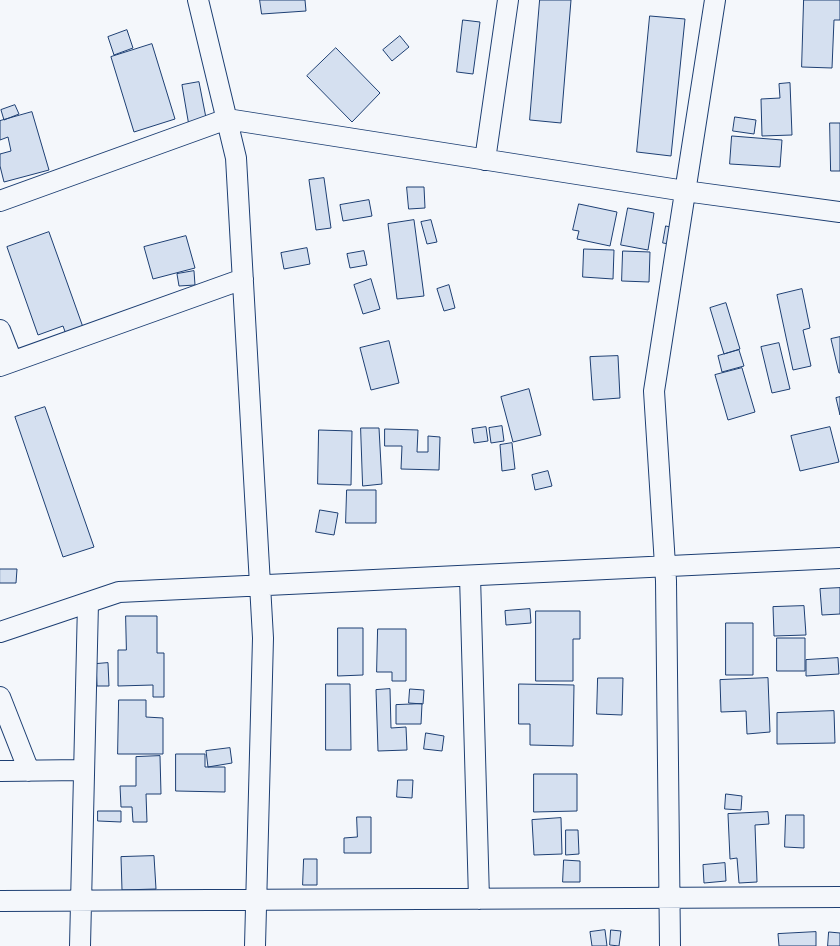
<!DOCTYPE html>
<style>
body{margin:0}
canvas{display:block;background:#f4f7fb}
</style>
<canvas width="840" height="946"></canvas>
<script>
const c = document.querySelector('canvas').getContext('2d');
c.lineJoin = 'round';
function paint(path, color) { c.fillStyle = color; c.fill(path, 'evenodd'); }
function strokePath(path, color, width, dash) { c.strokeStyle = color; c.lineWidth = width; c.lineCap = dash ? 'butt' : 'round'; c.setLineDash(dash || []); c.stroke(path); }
const building = new Path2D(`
 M 260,0 L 305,0 L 306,11 L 262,14 Z
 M 540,0 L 571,0 L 561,123 L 530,120 Z
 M 804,0 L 840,0 L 840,20 L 834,20 L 832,68 L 802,67 Z
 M 650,16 L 685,19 L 671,156 L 637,152 Z
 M 463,20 L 480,22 L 473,74 L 457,72 Z
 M 127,30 L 133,48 L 114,55 L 108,37 Z
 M 400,36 L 409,47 L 392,61 L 383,50 Z
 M 152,44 L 175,119 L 134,132 L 111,57 Z
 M 336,48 L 380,93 L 352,122 L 307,76 Z
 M 199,82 L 207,123 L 189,126 L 182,85 Z
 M 790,83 L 792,135 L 762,136 L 761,99 L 780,98 L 779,84 Z
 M 15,105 L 19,114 L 4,120 L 1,110 Z
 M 32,112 L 49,170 L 4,182 L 0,166 L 0,154 L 11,151 L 8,137 L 0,140 L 0,121 Z
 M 735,117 L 756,120 L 754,134 L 733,131 Z
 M 830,123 L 840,123 L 840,171 L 831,171 Z
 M 732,136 L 782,140 L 780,167 L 730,164 Z
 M 324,178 L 331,228 L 316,230 L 309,180 Z
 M 407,187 L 424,187 L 425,208 L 409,209 Z
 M 369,200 L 372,216 L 343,221 L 340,205 Z
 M 579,204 L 617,212 L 610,246 L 577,239 L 579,231 L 573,230 Z
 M 628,208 L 654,213 L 648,250 L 621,245 Z
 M 414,220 L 424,296 L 397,299 L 388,224 Z
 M 431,220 L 437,242 L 427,244 L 421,222 Z
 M 666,226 L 678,229 L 675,245 L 663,243 Z
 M 49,232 L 84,330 L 67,337 L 63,326 L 38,335 L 7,247 Z
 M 186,236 L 195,268 L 153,279 L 144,247 Z
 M 307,248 L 310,264 L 284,269 L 281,253 Z
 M 584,249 L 614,250 L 613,279 L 583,277 Z
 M 364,251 L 367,265 L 350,268 L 347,254 Z
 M 623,251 L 650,252 L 649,282 L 622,281 Z
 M 194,271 L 195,285 L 179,286 L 177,274 Z
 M 371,279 L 380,309 L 363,314 L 354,285 Z
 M 449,285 L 455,308 L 444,311 L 437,289 Z
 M 802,289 L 810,328 L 803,330 L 811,366 L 793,370 L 777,295 Z
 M 726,303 L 740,349 L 724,354 L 710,308 Z
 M 840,337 L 840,373 L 839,373 L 831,339 Z
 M 389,341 L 399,383 L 371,390 L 360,348 Z
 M 779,343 L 790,389 L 772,393 L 761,347 Z
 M 739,350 L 744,366 L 722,372 L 718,356 Z
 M 618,356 L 620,398 L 593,400 L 590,357 Z
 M 742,368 L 755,412 L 728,420 L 715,375 Z
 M 529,389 L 541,435 L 513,442 L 501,397 Z
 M 840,397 L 840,415 L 836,398 Z
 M 45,407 L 94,547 L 63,557 L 15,417 Z
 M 502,426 L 504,441 L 491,443 L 489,428 Z
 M 486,427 L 488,441 L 474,443 L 472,429 Z
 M 830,427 L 839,462 L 800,471 L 791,436 Z
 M 361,428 L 379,428 L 382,484 L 363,486 Z
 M 385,429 L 418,430 L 417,452 L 428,452 L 428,436 L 440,437 L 439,470 L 401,469 L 402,446 L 385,446 Z
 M 319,430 L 352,431 L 351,485 L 318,484 Z
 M 512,443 L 515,469 L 502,471 L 500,445 Z
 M 548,471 L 552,486 L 535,490 L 532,475 Z
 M 347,490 L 376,490 L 376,523 L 346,523 Z
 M 320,510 L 338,513 L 334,535 L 316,532 Z
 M 0,569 L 17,569 L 16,583 L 0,583 Z
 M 840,588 L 840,614 L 822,615 L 820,589 Z
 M 804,606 L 806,635 L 774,636 L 773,607 Z
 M 530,609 L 531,623 L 506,625 L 505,611 Z
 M 536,611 L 580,611 L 580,639 L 573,639 L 573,681 L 536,681 Z
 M 126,616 L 157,616 L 157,653 L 164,653 L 164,697 L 153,697 L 153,685 L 118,686 L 118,650 L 126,650 Z
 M 726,623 L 753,623 L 753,675 L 726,675 Z
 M 338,628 L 363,628 L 363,675 L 338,676 Z
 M 378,629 L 406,629 L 406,681 L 392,681 L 392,672 L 377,672 Z
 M 777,638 L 805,638 L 805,671 L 777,671 Z
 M 838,658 L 839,674 L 806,676 L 806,660 Z
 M 108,663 L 109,686 L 97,686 L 96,664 Z
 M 598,678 L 623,678 L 622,715 L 597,714 Z
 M 768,678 L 770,732 L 747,734 L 746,711 L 721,712 L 720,680 Z
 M 326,684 L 350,684 L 351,750 L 326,750 Z
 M 519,684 L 574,685 L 573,746 L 530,745 L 530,724 L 519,724 Z
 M 390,689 L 391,728 L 406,727 L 407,750 L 378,751 L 376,690 Z
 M 410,689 L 424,690 L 423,704 L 409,703 Z
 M 119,700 L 146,700 L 146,717 L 163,718 L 163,754 L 118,754 Z
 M 422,704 L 421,724 L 396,724 L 396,705 Z
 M 834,711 L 835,743 L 777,744 L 777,713 Z
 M 426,733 L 444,736 L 442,751 L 424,749 Z
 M 230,748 L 232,763 L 208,767 L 206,751 Z
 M 176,754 L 205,754 L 205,767 L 225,767 L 225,792 L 176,791 Z
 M 160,756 L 161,794 L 146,794 L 147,822 L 133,822 L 132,807 L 121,807 L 120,786 L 136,786 L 136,757 Z
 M 534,774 L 577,774 L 577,811 L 534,812 Z
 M 398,780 L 413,780 L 412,798 L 397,797 Z
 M 726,794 L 742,796 L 741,810 L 725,809 Z
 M 98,811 L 121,811 L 121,822 L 98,821 Z
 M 768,812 L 769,824 L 755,825 L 757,882 L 739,883 L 737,858 L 730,859 L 728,814 Z
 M 786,815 L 804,815 L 804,848 L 785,847 Z
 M 357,817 L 371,817 L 371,853 L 344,853 L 344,838 L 357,837 Z
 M 561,818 L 562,854 L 534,855 L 532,820 Z
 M 566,830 L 578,830 L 579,854 L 566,855 Z
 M 154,856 L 156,889 L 122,890 L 121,857 Z
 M 304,859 L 317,859 L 317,885 L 303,885 Z
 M 564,860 L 580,861 L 580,882 L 563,882 Z
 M 725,863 L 726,881 L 704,883 L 703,865 Z
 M 605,930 L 607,946 L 592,946 L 590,932 Z
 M 611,930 L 621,931 L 619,946 L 610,945 Z
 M 816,932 L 816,946 L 779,946 L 778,934 Z
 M 829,932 L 840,933 L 840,946 L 828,946 Z`);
paint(building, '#d5e0f0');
strokePath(building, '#1d3f73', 1);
const street = new Path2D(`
 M 198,0 L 236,158 L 263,638 L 255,946
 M 485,160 L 508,0
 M 0,201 L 227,119 L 685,191 L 840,212
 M 0,330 L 12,361
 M 0,366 L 243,279
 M 470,576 L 479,899
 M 0,632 L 119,592 L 840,558
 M 0,697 L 29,771
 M 0,771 L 82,770
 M 0,901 L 840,897
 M 80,946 L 88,603
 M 670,946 L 666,581 L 654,391 L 715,0`);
strokePath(street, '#1d3f73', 22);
strokePath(street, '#f4f7fb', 20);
</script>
